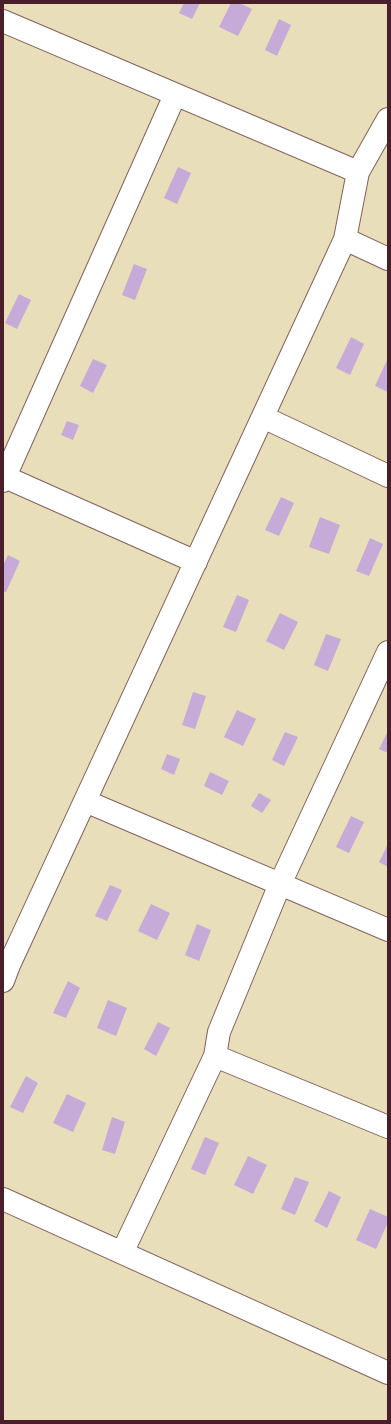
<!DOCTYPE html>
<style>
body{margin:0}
#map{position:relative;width:391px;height:1424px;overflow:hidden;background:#e8deb9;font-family:Itim,sans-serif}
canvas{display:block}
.frame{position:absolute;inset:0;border:4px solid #4a1f2b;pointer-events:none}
</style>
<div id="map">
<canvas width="391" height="1424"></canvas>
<div class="frame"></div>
</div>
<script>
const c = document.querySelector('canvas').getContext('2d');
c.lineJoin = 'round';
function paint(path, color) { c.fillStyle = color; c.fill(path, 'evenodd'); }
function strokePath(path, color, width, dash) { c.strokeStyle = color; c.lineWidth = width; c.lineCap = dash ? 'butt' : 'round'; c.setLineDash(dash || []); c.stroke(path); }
paint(new Path2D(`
 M 184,3 L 200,3 L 192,19 L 179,13 Z
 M 231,3 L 239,3 L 252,9 L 238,36 L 219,27 Z
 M 279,19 L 291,25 L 277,56 L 265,50 Z
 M 178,167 L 191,173 L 177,204 L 164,198 Z
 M 134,264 L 147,269 L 135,300 L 122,295 Z
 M 19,294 L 31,300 L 17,329 L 5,323 Z
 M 351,337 L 364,344 L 350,375 L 336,368 Z
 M 388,358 L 388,392 L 375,386 Z
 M 93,359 L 107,365 L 93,393 L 80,386 Z
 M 67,421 L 79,425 L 73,440 L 61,435 Z
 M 281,497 L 294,503 L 279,536 L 265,530 Z
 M 320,517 L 340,525 L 329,554 L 309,547 Z
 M 370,538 L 383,544 L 369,576 L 356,571 Z
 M 8,555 L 20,561 L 6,592 L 3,591 L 3,565 Z
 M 237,595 L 249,600 L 236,632 L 223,627 Z
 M 280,613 L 298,622 L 284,650 L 266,641 Z
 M 326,634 L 341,639 L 328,671 L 314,665 Z
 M 193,692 L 206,696 L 195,729 L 182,725 Z
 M 237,710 L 256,719 L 243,746 L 224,737 Z
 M 388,731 L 388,753 L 379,749 Z
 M 285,732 L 298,737 L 284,766 L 272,760 Z
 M 167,754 L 180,759 L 174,775 L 161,769 Z
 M 210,772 L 229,781 L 222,795 L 204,786 Z
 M 259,793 L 271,800 L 262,813 L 251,806 Z
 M 351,816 L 364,822 L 349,853 L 336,847 Z
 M 388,844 L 388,867 L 379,862 Z
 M 110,885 L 122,890 L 107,921 L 95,916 Z
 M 151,904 L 170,913 L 157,940 L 138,931 Z
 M 197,924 L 211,930 L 199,961 L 185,955 Z
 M 68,981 L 80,988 L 66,1018 L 53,1013 Z
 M 108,1000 L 127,1008 L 116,1036 L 97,1028 Z
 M 158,1022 L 170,1028 L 156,1056 L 144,1049 Z
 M 26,1076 L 38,1083 L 23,1113 L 10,1107 Z
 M 67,1094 L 86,1103 L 73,1132 L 53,1123 Z
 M 112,1117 L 125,1122 L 115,1154 L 102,1150 Z
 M 205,1137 L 219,1143 L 205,1175 L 191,1169 Z
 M 248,1156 L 267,1165 L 253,1194 L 234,1185 Z
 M 295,1177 L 309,1182 L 295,1215 L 281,1209 Z
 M 329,1191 L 341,1197 L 327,1228 L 314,1221 Z
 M 370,1209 L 388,1217 L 388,1222 L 376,1249 L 356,1240 Z`), '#c6aad7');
const minor = new Path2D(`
 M 3,21 L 358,172
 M 345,239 L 388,259
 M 263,417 L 388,476
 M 5,477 L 196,562
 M 3,481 L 175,95
 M 85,801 L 388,930
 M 3,981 L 9,965 L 345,239 L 358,172 L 388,119
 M 215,1056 L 388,1127
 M 3,1199 L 388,1373
 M 122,1253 L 215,1056 L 219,1032 L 280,884 L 388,652`);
strokePath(minor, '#81625d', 24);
strokePath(minor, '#fff', 22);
</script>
